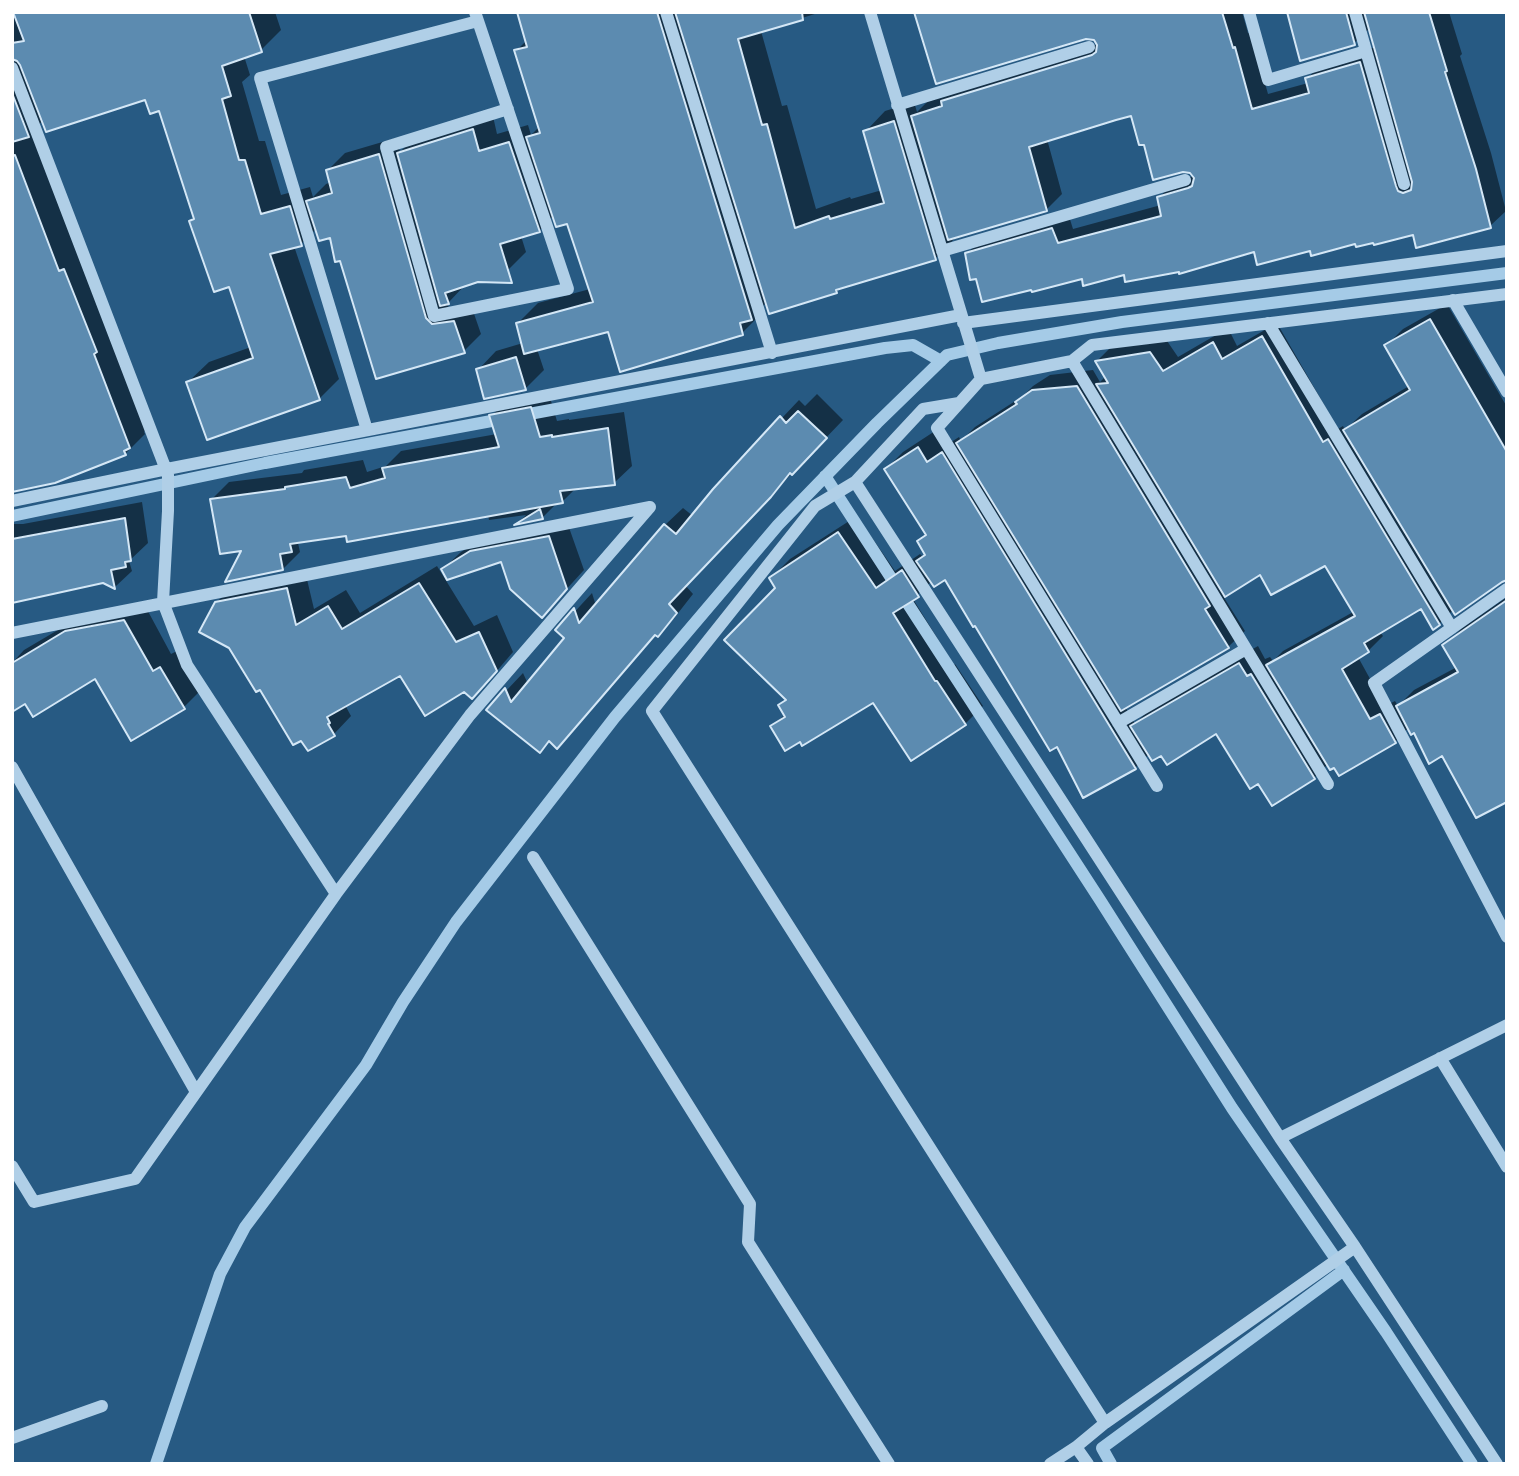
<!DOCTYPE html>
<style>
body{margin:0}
#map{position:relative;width:1519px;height:1476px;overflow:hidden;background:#275a83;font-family:"Open Sans",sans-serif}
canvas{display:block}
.frame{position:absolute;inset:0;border:14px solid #fff;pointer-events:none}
</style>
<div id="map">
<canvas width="1519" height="1476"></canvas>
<div class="frame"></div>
</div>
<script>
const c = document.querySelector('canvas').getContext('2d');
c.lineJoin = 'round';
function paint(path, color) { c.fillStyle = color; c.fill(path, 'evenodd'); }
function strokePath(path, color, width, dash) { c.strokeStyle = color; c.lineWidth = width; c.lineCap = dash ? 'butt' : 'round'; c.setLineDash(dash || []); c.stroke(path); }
paint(new Path2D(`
 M 12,12 L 275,12 L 281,30 L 261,50 L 244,56 L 250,75 L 242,82 L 259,141 L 265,141 L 281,195 L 310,187 L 313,197 L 326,184 L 331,182 L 328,170 L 345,153 L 396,138 L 400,152 L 417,135 L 492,112 L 497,134 L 528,125 L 531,135 L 540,126 L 516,51 L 527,40 L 519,12 L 821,12 L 761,31 L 782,106 L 787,105 L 816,209 L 850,197 L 851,199 L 882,190 L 865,132 L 885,111 L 914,102 L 917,112 L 928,101 L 958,86 L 1099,44 L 1096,39 L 916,12 L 1242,12 L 1248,33 L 1251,33 L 1268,94 L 1308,83 L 1307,79 L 1322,63 L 1376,47 L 1370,28 L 1354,43 L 1289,12 L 1449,12 L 1462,54 L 1460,56 L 1491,153 L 1506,211 L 1490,226 L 1414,233 L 1311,248 L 1255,250 L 1126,273 L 1083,277 L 977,277 L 967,254 L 982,238 L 1068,213 L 1073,229 L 1161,205 L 1159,198 L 1174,182 L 1194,176 L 1192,172 L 1145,143 L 1132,114 L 1047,139 L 1062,194 L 1046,210 L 955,236 L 955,238 L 935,259 L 841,287 L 836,292 L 767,302 L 761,308 L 762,313 L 742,333 L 609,330 L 537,349 L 544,370 L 525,389 L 478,370 L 496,351 L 523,343 L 518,323 L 538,303 L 590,289 L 568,221 L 554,215 L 539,231 L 521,236 L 526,252 L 508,270 L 466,284 L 448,303 L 445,303 L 450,308 L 471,305 L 481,334 L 464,351 L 341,258 L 331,236 L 317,228 L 301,244 L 294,246 L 339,379 L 319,399 L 188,382 L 209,362 L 251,347 L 230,284 L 191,222 L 195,217 L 160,109 L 146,97 L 43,120 L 38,126 L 149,426 L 144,432 L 145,434 L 125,454 L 12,490 Z
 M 1447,304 L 1507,407 L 1507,580 L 1502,580 L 1453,610 L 1439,624 L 1421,606 L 1380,632 L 1383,636 L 1368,651 L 1358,657 L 1385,706 L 1395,701 L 1398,706 L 1414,690 L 1457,667 L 1445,646 L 1461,629 L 1507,597 L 1507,800 L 1409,727 L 1395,742 L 1334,765 L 1328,764 L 1314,778 L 1259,781 L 1216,731 L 1162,753 L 1149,754 L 1135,768 L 1084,795 L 1057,745 L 945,578 L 932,581 L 913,599 L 954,665 L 955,664 L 983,706 L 965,724 L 911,759 L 873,701 L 800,740 L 773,727 L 785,714 L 780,706 L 787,698 L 778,588 L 771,578 L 790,559 L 857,516 L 895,571 L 920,554 L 923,557 L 926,553 L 919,541 L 927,534 L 886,469 L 903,452 L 935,431 L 945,446 L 959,437 L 961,441 L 975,427 L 1023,396 L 1033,386 L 1050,375 L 1093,370 L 1100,382 L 1106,376 L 1097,361 L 1112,346 L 1165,338 L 1178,357 L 1228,328 L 1237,346 L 1277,323 L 1338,429 L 1343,426 L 1345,430 L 1362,414 L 1409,386 L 1386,346 L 1403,329 ZM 1326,564 L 1355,611 L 1283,651 L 1273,661 L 1270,657 L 1265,659 L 1258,646 L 1151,708 L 1135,724 L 1125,707 L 1228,647 L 1245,631 L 1223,596 L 1260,572 Z
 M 548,391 L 557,421 L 569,419 L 569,420 L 624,412 L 632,466 L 614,483 L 577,487 L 562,502 L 557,503 L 542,518 L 519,522 L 526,515 L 489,520 L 488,515 L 301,540 L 298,543 L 300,552 L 283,569 L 244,549 L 212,499 L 229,482 L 302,473 L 304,470 L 363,460 L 367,472 L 386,466 L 401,451 L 497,434 L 491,416 L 509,399 Z
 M 817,394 L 843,420 L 685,585 L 693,594 L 675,617 L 658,635 L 656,634 L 575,729 L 557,746 L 550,740 L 540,750 L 488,710 L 523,673 L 528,684 L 566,638 L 558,630 L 592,593 L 596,606 L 665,525 L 683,508 L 693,516 L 714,490 L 799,400 L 805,406 Z
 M 142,502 L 148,543 L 129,561 L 132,571 L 115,587 L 104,581 L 12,599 L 13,524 L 23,524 Z
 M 566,519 L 584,570 L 542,616 L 502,560 L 443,569 L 461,552 L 489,535 Z
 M 437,566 L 474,626 L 497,615 L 513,652 L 490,679 L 401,674 L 345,705 L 351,716 L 334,734 L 216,603 L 234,585 L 305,571 L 314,609 L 346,590 L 360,613 Z
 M 143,602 L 171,654 L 179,650 L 202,689 L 184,707 L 132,738 L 96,677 L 12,679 L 12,663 L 24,650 L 85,614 Z`), '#0007');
strokePath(new Path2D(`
 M 825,476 L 1100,900 L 1232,1108 L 1386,1332 L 1472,1464
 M 12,516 L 265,463 L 885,348 L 913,345 L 941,361
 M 156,1464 L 220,1274 L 245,1227 L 366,1065 L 403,1002 L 456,922 L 615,717 L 778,525 L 877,423 L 947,355 L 998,343 L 1122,322 L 1507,273
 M 1111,1464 L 1102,1448 L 1344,1270`), '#a5cbe7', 12);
const building = new Path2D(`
 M 13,12 L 249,12 L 262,52 L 222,66 L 231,96 L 222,99 L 239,160 L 245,160 L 261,214 L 290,206 L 302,246 L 270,254 L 320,400 L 207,440 L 186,382 L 253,358 L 229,287 L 214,292 L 189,221 L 194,219 L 159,111 L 150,114 L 145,100 L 46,132 L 20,65 L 17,61 L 12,59 L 12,43 L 24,41 Z
 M 517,12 L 657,12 L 752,320 L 740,323 L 743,335 L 620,372 L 608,332 L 524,354 L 516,323 L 593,302 L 567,224 L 556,227 L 526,137 L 540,133 L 514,50 L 527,47 Z
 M 675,12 L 802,12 L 803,20 L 738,39 L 762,125 L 767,124 L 795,228 L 829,216 L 830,219 L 884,203 L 863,131 L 894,121 L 936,260 L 836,290 L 837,293 L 769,314 Z
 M 914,12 L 1222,12 L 1233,48 L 1235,47 L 1252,109 L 1309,93 L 1305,78 L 1360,62 L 1396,186 L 1398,191 L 1403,193 L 1411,190 L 1412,182 L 1364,12 L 1429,12 L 1447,71 L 1445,72 L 1476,169 L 1491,228 L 1416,248 L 1413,235 L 1374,245 L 1373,243 L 1356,247 L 1355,244 L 1311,256 L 1310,251 L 1257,265 L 1254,252 L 1179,274 L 1179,272 L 1125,282 L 1124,275 L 1083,286 L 1082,279 L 1032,292 L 1031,290 L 982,302 L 976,279 L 970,280 L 965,253 L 1052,228 L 1058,243 L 1161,216 L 1157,197 L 1188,188 L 1192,186 L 1194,178 L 1190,173 L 1183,172 L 1153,180 L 1144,145 L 1139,145 L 1131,116 L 1116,120 L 1029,147 L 1047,211 L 948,240 L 911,116 L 942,106 L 941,101 L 1092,55 L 1096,52 L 1097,45 L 1094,40 L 1086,39 L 936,84 Z
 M 1287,12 L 1346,12 L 1355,45 L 1300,61 Z
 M 12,93 L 29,137 L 12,142 Z
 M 473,129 L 479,151 L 509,142 L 540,232 L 500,244 L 512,283 L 478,282 L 445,293 L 449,304 L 440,306 L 397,153 Z
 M 379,154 L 426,318 L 432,324 L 454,321 L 465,353 L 376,379 L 340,261 L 335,262 L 330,238 L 319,241 L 306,201 L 332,193 L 326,170 Z
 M 15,155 L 59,271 L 64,269 L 97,352 L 94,354 L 130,448 L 124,451 L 126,455 L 55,483 L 12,492 L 12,156 Z
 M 1430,319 L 1507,452 L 1507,580 L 1502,582 L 1455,615 L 1343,430 L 1410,390 L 1384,345 Z
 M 1262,336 L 1323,442 L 1328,439 L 1440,625 L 1433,630 L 1421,609 L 1364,643 L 1369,652 L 1342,669 L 1370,719 L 1380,714 L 1396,743 L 1339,776 L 1334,768 L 1330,770 L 1266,665 L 1355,616 L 1325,566 L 1271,595 L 1260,575 L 1225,597 L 1096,384 L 1108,383 L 1095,361 L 1150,352 L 1163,371 L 1213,342 L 1222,359 Z
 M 516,357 L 526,390 L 484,399 L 476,369 Z
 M 1077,386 L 1210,606 L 1205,609 L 1229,648 L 1121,711 L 956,443 L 1017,404 L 1015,402 L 1032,390 Z
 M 531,407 L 540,437 L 552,435 L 552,437 L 608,428 L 615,485 L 560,491 L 563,503 L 413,530 L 347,542 L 346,536 L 290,544 L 292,552 L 280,554 L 283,570 L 225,582 L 241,551 L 220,554 L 210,499 L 285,489 L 285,487 L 346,477 L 350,488 L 385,478 L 382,468 L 499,447 L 489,415 Z
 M 798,411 L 827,438 L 792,475 L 790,473 L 771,497 L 669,604 L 677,613 L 658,637 L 655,635 L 557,749 L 549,741 L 540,753 L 486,710 L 505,688 L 511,702 L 564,638 L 555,630 L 574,608 L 579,623 L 664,524 L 676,534 L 713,489 L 780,416 L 786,423 Z
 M 918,447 L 927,462 L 942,452 L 1136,769 L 1083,798 L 1057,747 L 1050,751 L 975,626 L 973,627 L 945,580 L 934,587 L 916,561 L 925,555 L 917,541 L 926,535 L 884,469 Z
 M 540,509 L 543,519 L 514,525 Z
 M 125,518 L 131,561 L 125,562 L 126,567 L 111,570 L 115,589 L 103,583 L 12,603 L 12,539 Z
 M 838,532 L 876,588 L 902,570 L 919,597 L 893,613 L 935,681 L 937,681 L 966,725 L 911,761 L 873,703 L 802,746 L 800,742 L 785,751 L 770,726 L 785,717 L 778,705 L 786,700 L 724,640 L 775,588 L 769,578 L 770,577 Z
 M 549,536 L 567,589 L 542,618 L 510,589 L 501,562 L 447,580 L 441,569 L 470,551 Z
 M 419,583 L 456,642 L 479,632 L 497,671 L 472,699 L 464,692 L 425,716 L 400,676 L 327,717 L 330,723 L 328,724 L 335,736 L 308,751 L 301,741 L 293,745 L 260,690 L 256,692 L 229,648 L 199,632 L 215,602 L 287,588 L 296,625 L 328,606 L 342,629 Z
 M 1507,600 L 1507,802 L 1476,818 L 1442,756 L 1429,764 L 1414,733 L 1411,735 L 1396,706 L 1458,672 L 1442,645 Z
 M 124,620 L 153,671 L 160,667 L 185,709 L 131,741 L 95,679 L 33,717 L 25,704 L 12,712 L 12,663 L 65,631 Z
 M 1239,663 L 1247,676 L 1251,674 L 1315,779 L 1272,806 L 1258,784 L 1250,789 L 1216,734 L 1167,765 L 1161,756 L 1152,761 L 1130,726 Z`);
paint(building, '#5c8bb0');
strokePath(building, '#d4e7f6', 2);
strokePath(new Path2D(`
 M 475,12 L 568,289 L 434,316 L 386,147 L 508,109
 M 666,12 L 772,353
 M 870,12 L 981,379
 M 1249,12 L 1268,80 L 1366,51
 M 1355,12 L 1404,184
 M 12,68 L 168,475 L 168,511 L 163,602 L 187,665 L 336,894
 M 897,105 L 1089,47
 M 942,251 L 1185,180
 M 1453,300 L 1507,392
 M 963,323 L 1507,251
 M 1268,323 L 1452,628
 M 1072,361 L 1092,345 L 1507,294
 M 959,403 L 923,409 L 855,482 L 815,506 L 652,711 L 1105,1423
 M 367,430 L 260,78 L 478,21
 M 855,482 L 1280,1138 L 1355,1247 L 1497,1464
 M 12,501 L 167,469 L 961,315
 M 1507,589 L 1374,683 L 1507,937
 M 12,633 L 650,507
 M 1118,723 L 1246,649
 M 12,767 L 196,1092
 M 1157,786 L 937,428 L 981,379 L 1072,361 L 1328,784
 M 533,857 L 750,1204 L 748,1242 L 889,1464
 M 1440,1058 L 1507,1167
 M 1280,1138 L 1507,1025
 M 12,1166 L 34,1202 L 135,1179 L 336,894 L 470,715 L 650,507
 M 12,1438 L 102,1406
 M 1076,1447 L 1088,1464
 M 1050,1464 L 1076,1447 L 1105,1423 L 1355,1247`), '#b0cfe7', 12);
</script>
